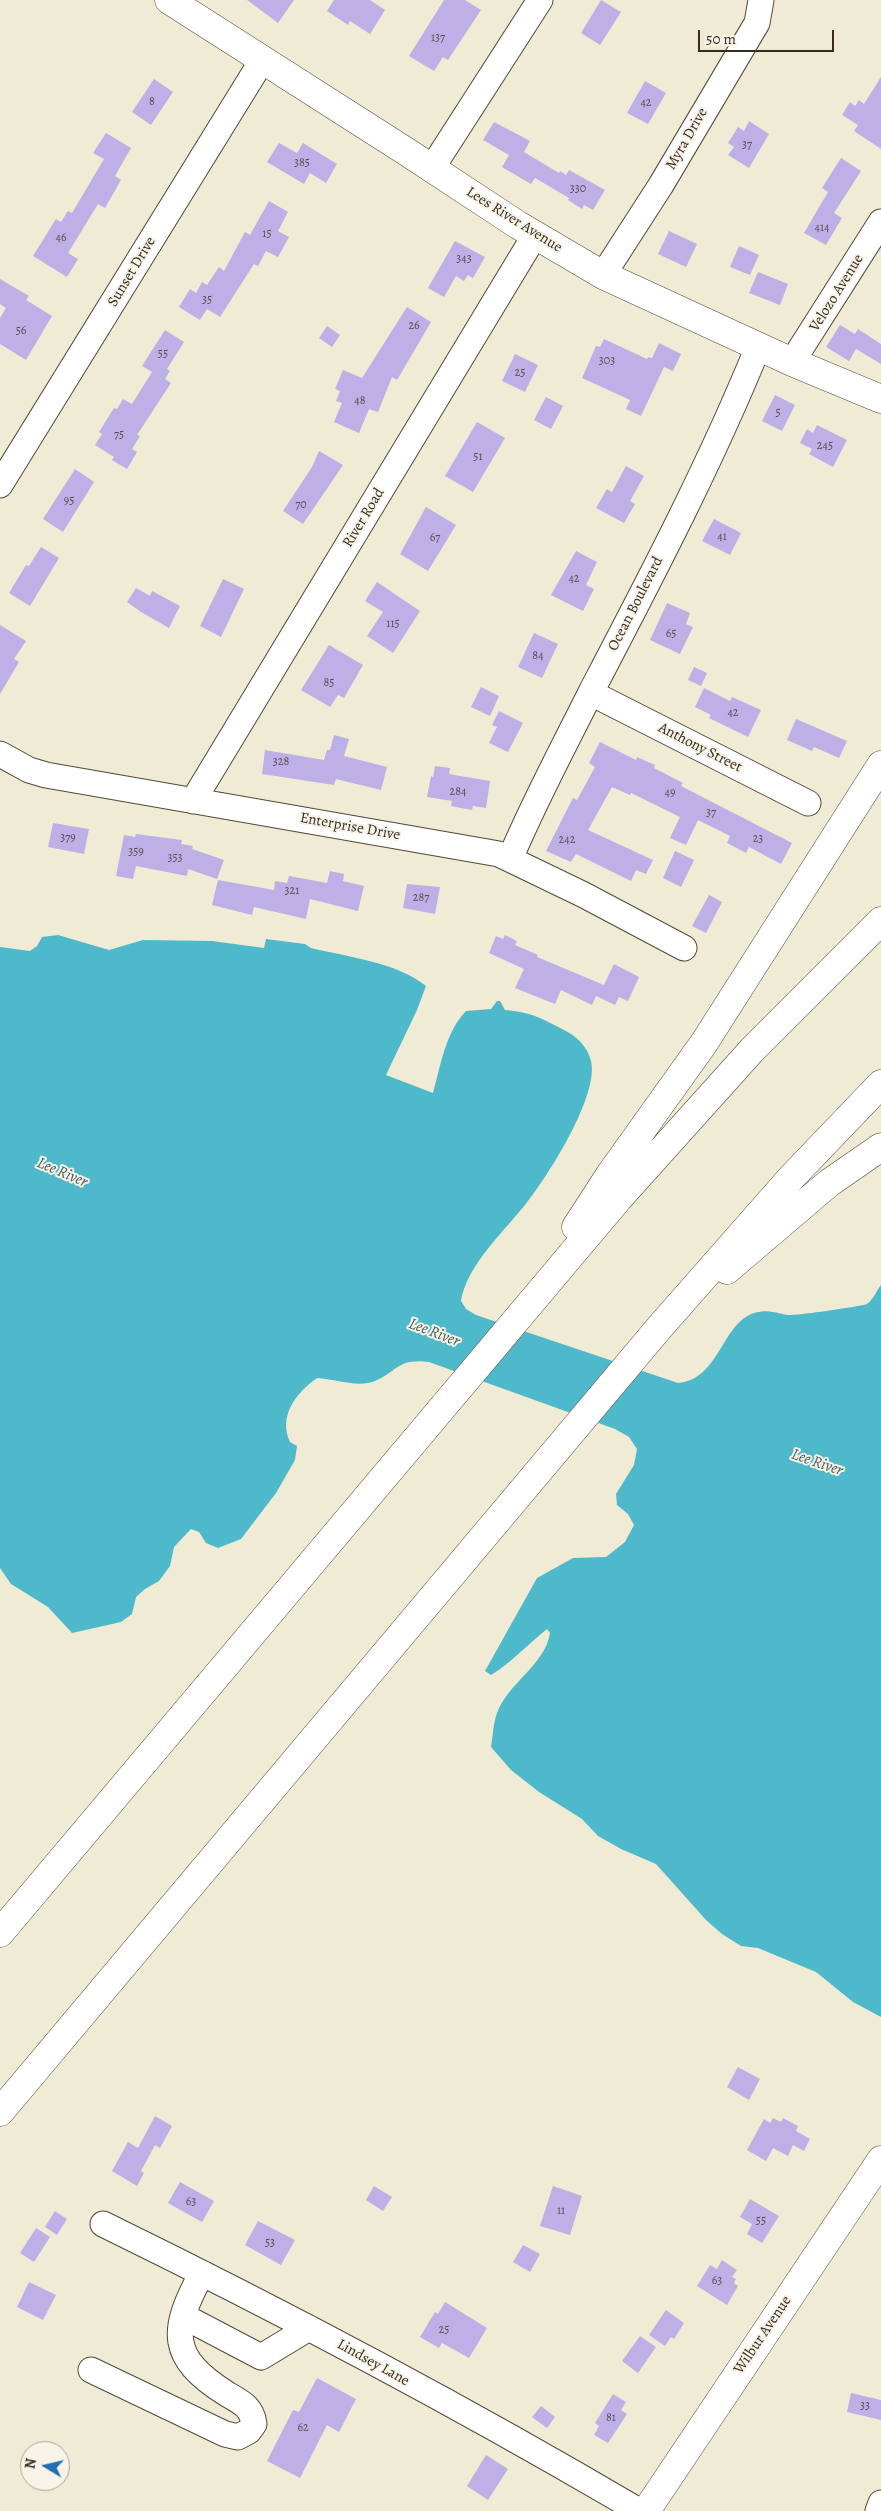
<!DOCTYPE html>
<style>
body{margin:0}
#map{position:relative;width:881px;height:2511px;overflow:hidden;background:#f0ebd4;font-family:Alegreya,serif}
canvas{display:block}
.north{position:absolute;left:20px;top:2441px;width:50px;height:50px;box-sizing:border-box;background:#f7f3e8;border:1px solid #aca397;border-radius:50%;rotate:279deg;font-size:14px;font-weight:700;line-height:20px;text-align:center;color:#3b2a1e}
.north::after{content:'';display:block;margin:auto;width:18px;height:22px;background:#1f6fb2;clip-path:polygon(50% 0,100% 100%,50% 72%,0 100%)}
.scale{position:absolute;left:698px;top:30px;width:136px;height:22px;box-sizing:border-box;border:2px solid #3b2a1e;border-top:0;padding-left:6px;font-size:15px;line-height:18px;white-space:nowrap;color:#3b2a1e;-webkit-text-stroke:4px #f7f3e8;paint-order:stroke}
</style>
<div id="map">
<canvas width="881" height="2511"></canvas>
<div class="north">N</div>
<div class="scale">50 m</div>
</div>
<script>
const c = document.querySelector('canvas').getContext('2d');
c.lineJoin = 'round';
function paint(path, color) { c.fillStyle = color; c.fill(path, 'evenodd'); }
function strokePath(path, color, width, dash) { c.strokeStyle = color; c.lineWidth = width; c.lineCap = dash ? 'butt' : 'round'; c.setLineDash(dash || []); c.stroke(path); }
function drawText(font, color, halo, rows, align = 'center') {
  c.font = font + ' Alegreya,serif'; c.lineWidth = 4; c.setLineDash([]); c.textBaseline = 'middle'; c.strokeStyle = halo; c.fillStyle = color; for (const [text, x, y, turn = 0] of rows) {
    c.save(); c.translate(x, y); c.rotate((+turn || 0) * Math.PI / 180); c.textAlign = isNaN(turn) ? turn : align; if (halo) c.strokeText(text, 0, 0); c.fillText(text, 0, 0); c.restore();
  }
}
paint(new Path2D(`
 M 58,935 L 109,950 L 143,940 L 212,941 L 264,948 L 266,939 L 305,944 L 311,948 C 348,957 396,962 426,986 L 417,1010 L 386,1075 L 433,1093 C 441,1065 445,1033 466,1011 L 491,1009 L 497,1001 L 500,1001 L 505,1010 C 530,1012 539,1017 562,1029 C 575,1035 587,1045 591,1061 C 599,1095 550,1173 528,1201 C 506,1230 467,1264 461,1301 L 466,1309 L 476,1315 L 678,1383 C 719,1380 722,1323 754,1313 C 768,1309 775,1313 788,1315 C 794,1316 864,1306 867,1304 C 873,1300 877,1290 881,1285 L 881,2017 L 853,2002 L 816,1972 L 758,1948 L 741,1946 L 722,1934 L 706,1920 L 656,1864 L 621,1849 L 598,1836 L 582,1819 L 539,1792 L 511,1770 L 491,1747 C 493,1736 493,1724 497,1713 C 508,1683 545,1665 550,1633 L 547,1629 C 528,1644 512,1662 491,1675 L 485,1671 L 537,1578 L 573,1558 L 606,1557 L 625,1542 L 634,1525 L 628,1514 L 617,1505 L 616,1494 L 634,1465 L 637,1449 L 629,1437 L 615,1429 L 429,1362 C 398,1358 398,1371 375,1381 C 358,1388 335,1379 317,1378 C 296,1393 278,1416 290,1442 L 297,1446 L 295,1460 L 276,1493 L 241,1539 L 218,1548 L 206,1543 L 199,1532 L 191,1529 L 174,1547 L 170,1566 L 159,1581 L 145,1589 L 136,1597 L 132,1614 L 121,1622 L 72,1633 L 48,1607 L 11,1584 L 0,1568 L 0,947 L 30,951 L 37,946 L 42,937 Z`), '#4eb9cb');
paint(new Path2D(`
 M 247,0 L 294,0 L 278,23 Z
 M 334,0 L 370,0 L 385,10 L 370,34 L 350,21 L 348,25 L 327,11 Z
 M 444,0 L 465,0 L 481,10 L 448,60 L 443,57 L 434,71 L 409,56 Z
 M 601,0 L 621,12 L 600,45 L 581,33 Z
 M 881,77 L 881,149 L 854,131 L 858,125 L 842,115 L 850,102 L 855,106 L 859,100 L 864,104 Z
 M 154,79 L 173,92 L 151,125 L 132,112 Z
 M 645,81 L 666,93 L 648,124 L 627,113 Z
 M 749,121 L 769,134 L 749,168 L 728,155 L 734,147 L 728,143 L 738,127 L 744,131 Z
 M 494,122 L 530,141 L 524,152 L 559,173 L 560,171 L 566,175 L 569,170 L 605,190 L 593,210 L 584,205 L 582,209 L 568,200 L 569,198 L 535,178 L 531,184 L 502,167 L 509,155 L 483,140 Z
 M 106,133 L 131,148 L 115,176 L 121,180 L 105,208 L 98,204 L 68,253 L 78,259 L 67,277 L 33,256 L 56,219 L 61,222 L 68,211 L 72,213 L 104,159 L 93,153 Z
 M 279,143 L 297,153 L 303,143 L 337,164 L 326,183 L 310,173 L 304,184 L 267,162 Z
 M 841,158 L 861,171 L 834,213 L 842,218 L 826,245 L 804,233 L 828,192 L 822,188 Z
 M 269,201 L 288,212 L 278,231 L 289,237 L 278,257 L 266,251 L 258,266 L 254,264 L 220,317 L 207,309 L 200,320 L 179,307 L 190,289 L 196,293 L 202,282 L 207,285 L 219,267 L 224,271 L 245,232 L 250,235 Z
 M 669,231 L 697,244 L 686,267 L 658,254 Z
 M 455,241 L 485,257 L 473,278 L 468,275 L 464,281 L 456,276 L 444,297 L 428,288 Z
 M 739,246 L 759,255 L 750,275 L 730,267 Z
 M 758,272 L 788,284 L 780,305 L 749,293 Z
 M 0,279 L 29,296 L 26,300 L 52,316 L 26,360 L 0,344 L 0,318 L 6,308 L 0,304 Z
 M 407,307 L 431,322 L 397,380 L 392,377 L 378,412 L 369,409 L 359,433 L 334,422 L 342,403 L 336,401 L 340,391 L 335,389 L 343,370 L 362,378 Z
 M 840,325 L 855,334 L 858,329 L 881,344 L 881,364 L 856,349 L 849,361 L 826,347 Z
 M 327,326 L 340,335 L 332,347 L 319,338 Z
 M 165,330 L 184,342 L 167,369 L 170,371 L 165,379 L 171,383 L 137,435 L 140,436 L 132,449 L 137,452 L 127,469 L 112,460 L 114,457 L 95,445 L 102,434 L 99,432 L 114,408 L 117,409 L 123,399 L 132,404 L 152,372 L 142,366 Z
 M 604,339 L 647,359 L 648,357 L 652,358 L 659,343 L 681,354 L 673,371 L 664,367 L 641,416 L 626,409 L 630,400 L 582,378 L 596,346 L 600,347 Z
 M 515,354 L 538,365 L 525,392 L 502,381 Z
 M 775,395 L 795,405 L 782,431 L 762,421 Z
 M 546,397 L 563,406 L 551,429 L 534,420 Z
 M 477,422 L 505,438 L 473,492 L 445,476 Z
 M 817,425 L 847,440 L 833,467 L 809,454 L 812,449 L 800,443 L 807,429 L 813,433 Z
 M 319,451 L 343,465 L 303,524 L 283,511 L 312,467 Z
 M 626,466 L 644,476 L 630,501 L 635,504 L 624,523 L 596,508 L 607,489 L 612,492 Z
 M 75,469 L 94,482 L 63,532 L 43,519 Z
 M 426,507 L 456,525 L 428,571 L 400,554 Z
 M 714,519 L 741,533 L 730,555 L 702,541 Z
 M 41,547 L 59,558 L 30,606 L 9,593 L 26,565 L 29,566 Z
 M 576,551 L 597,562 L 586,585 L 594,589 L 583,611 L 551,595 Z
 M 223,579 L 244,589 L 221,637 L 200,626 Z
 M 377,582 L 420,611 L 393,653 L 367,636 L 383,612 L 365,601 Z
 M 136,588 L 150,596 L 152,591 L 180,606 L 169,628 L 141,612 L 127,602 Z
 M 667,603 L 690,613 L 686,624 L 693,627 L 680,654 L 650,640 Z
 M 0,625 L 26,641 L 14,659 L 19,662 L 0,694 Z
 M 534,633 L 558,644 L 542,678 L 518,667 Z
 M 329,645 L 363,665 L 344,698 L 338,695 L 330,707 L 301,690 Z
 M 694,667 L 707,673 L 701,686 L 688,680 Z
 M 481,687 L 499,696 L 490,716 L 471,707 Z
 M 704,688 L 730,701 L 732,697 L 761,710 L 748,737 L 709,718 L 711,715 L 695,707 Z
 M 499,711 L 523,723 L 508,752 L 489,743 L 497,727 L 492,725 Z
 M 796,719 L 847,741 L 839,758 L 814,747 L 812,751 L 787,740 Z
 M 334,735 L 349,739 L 344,756 L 387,767 L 381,790 L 336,779 L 334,785 L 262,774 L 265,750 L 324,760 L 327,750 L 330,750 Z
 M 600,742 L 636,760 L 637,757 L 655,765 L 654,768 L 683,783 L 681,786 L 792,843 L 781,864 L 749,847 L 746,853 L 727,843 L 730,836 L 698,820 L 686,845 L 670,838 L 680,817 L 631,793 L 630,795 L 612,787 L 588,830 L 653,860 L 646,874 L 636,870 L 631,881 L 576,854 L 571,862 L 546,851 L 573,798 L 577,800 L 595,767 L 589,763 Z
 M 435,766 L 450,768 L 449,774 L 490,781 L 486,808 L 473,806 L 472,810 L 451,806 L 452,801 L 427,797 L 431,776 L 433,777 Z
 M 53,823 L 89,829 L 84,854 L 48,847 Z
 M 136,834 L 182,840 L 181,844 L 193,846 L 192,849 L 224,860 L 217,879 L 188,869 L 187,876 L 136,866 L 133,879 L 116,876 L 124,835 L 135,837 Z
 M 675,851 L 694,860 L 681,887 L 663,878 Z
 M 330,871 L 344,874 L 343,881 L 364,886 L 358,911 L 310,899 L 306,919 L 254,907 L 252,915 L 212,905 L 218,880 L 274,890 L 275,881 L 287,883 L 289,876 L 327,883 Z
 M 407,884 L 440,887 L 435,914 L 403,908 Z
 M 709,895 L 722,902 L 706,933 L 692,926 Z
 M 505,935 L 517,941 L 515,945 L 538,955 L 537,957 L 604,985 L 614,964 L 639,977 L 628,1001 L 619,997 L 615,1005 L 596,996 L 592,1005 L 561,990 L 555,1004 L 515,988 L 524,969 L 489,953 L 496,936 L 503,939 Z
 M 738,2067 L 760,2079 L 749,2100 L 727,2087 Z
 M 155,2116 L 172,2126 L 160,2148 L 155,2145 L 141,2171 L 144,2173 L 137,2186 L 112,2171 L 128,2142 L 138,2148 Z
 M 773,2118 L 781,2122 L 783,2118 L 798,2126 L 796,2131 L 810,2139 L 804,2151 L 793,2145 L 788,2156 L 773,2148 L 766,2161 L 747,2150 L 764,2119 L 770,2123 Z
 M 180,2182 L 214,2201 L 202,2222 L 168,2203 Z
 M 374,2186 L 392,2197 L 383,2211 L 366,2200 Z
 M 553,2186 L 582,2196 L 570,2235 L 540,2226 Z
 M 750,2199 L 779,2216 L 762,2243 L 747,2234 L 752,2224 L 740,2217 Z
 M 55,2211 L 67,2219 L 57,2235 L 45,2227 Z
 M 258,2221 L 295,2240 L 281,2265 L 245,2245 Z
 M 36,2228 L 50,2237 L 34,2262 L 20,2253 Z
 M 523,2245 L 540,2254 L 530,2272 L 513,2262 Z
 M 722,2260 L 737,2270 L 732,2277 L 736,2279 L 734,2283 L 738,2286 L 727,2305 L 697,2286 L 710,2265 L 717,2269 Z
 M 29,2282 L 56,2295 L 43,2320 L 17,2307 Z
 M 445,2302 L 487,2328 L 469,2358 L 442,2343 L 439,2348 L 420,2337 L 435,2312 L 438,2314 Z
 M 666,2310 L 684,2323 L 674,2339 L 671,2337 L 665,2346 L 649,2335 Z
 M 640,2336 L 656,2347 L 638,2373 L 622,2361 Z
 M 317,2378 L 356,2399 L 339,2432 L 327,2425 L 300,2478 L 267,2461 L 293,2410 L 299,2412 Z
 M 851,2393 L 881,2400 L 881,2420 L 847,2412 Z
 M 613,2394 L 626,2402 L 621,2410 L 627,2414 L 608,2443 L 594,2435 L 599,2426 L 595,2423 Z
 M 541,2406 L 555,2417 L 547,2428 L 532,2417 Z
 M 486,2455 L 508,2469 L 488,2500 L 467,2486 Z`), '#bcb0e7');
const minor = new Path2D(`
 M 432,168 L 540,0
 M 603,275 L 661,185 L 757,23 L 761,0
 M 792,362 L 881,222
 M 0,485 L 263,59
 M 591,693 L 808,803
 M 0,754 L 29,770 L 46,775 L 499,854 L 584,895 L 684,948
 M 193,801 L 535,235
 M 510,859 C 534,802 563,748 591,692 C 650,579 710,465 758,347
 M 103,2224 C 285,2313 464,2408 639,2511
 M 183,2316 L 261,2357 L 309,2328
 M 91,2370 L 225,2434 L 238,2437 L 249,2431 L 254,2424 C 252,2407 241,2402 227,2394 C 168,2357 171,2330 202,2273
 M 878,2511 L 881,2503`);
const major = new Path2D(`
 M 169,0 L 407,152 L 518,225 L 603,275 L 792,362 L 881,399
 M 646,2511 L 881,2160`);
const highway = new Path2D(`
 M 576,1227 L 609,1176 L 704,1043 L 881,765
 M 727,1270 L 829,1183 L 881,1147
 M 0,1933 L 619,1198 L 752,1050 L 881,921
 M 0,2112 L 659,1328 L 790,1179 L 881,1084`);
strokePath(minor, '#564739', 27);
strokePath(major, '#564739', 29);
strokePath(highway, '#564739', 29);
strokePath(minor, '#fff', 25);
strokePath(major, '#fff', 28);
strokePath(highway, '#fff', 28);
drawText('12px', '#5b4c50', null, [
 ["137",438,38],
 ["8",152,102],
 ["42",646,103],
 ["37",747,145],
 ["385",302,163],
 ["330",578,189],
 ["414",822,228],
 ["15",267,234],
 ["46",61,238],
 ["343",464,259],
 ["35",207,300],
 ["26",414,326],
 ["56",21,331],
 ["55",163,354],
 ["303",607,361],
 ["25",520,373],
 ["48",360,401],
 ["5",778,413],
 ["75",119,435],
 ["245",825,446],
 ["51",478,457],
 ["95",69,501],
 ["70",301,505],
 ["41",722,537],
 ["67",435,538],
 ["42",574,579],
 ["115",393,624],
 ["65",671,634],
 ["84",538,656],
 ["85",329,683],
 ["42",733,713],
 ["328",281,762],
 ["284",458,792],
 ["49",670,793],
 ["37",711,813],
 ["379",68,838],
 ["23",758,839],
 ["242",567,840],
 ["359",136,852],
 ["353",175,858],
 ["321",292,891],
 ["287",421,898],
 ["63",191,2202],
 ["11",561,2211],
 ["55",761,2221],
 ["53",270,2243],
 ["63",717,2281],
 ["25",444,2330],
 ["33",865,2406],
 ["81",611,2418],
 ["62",303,2428]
]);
drawText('15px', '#3b2a1e', '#f7f3e8', [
 ["Myra Drive",687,139,-60],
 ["Lees River Avenue",514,220,32],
 ["Sunset Drive",132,272,-59],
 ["Velozo Avenue",837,293,-58],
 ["River Road",364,518,-59],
 ["Ocean Boulevard",636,604,-63],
 ["Anthony Street",700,748,27],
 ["Enterprise Drive",350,827,10],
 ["Wilbur Avenue",763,2335,-56],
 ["Lindsey Lane",373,2363,29]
]);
drawText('italic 16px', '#425c5b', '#f7f3e8', [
 ["Lee River",62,1173,23],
 ["Lee River",434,1333,21],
 ["Lee River",817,1463,19]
]);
</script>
